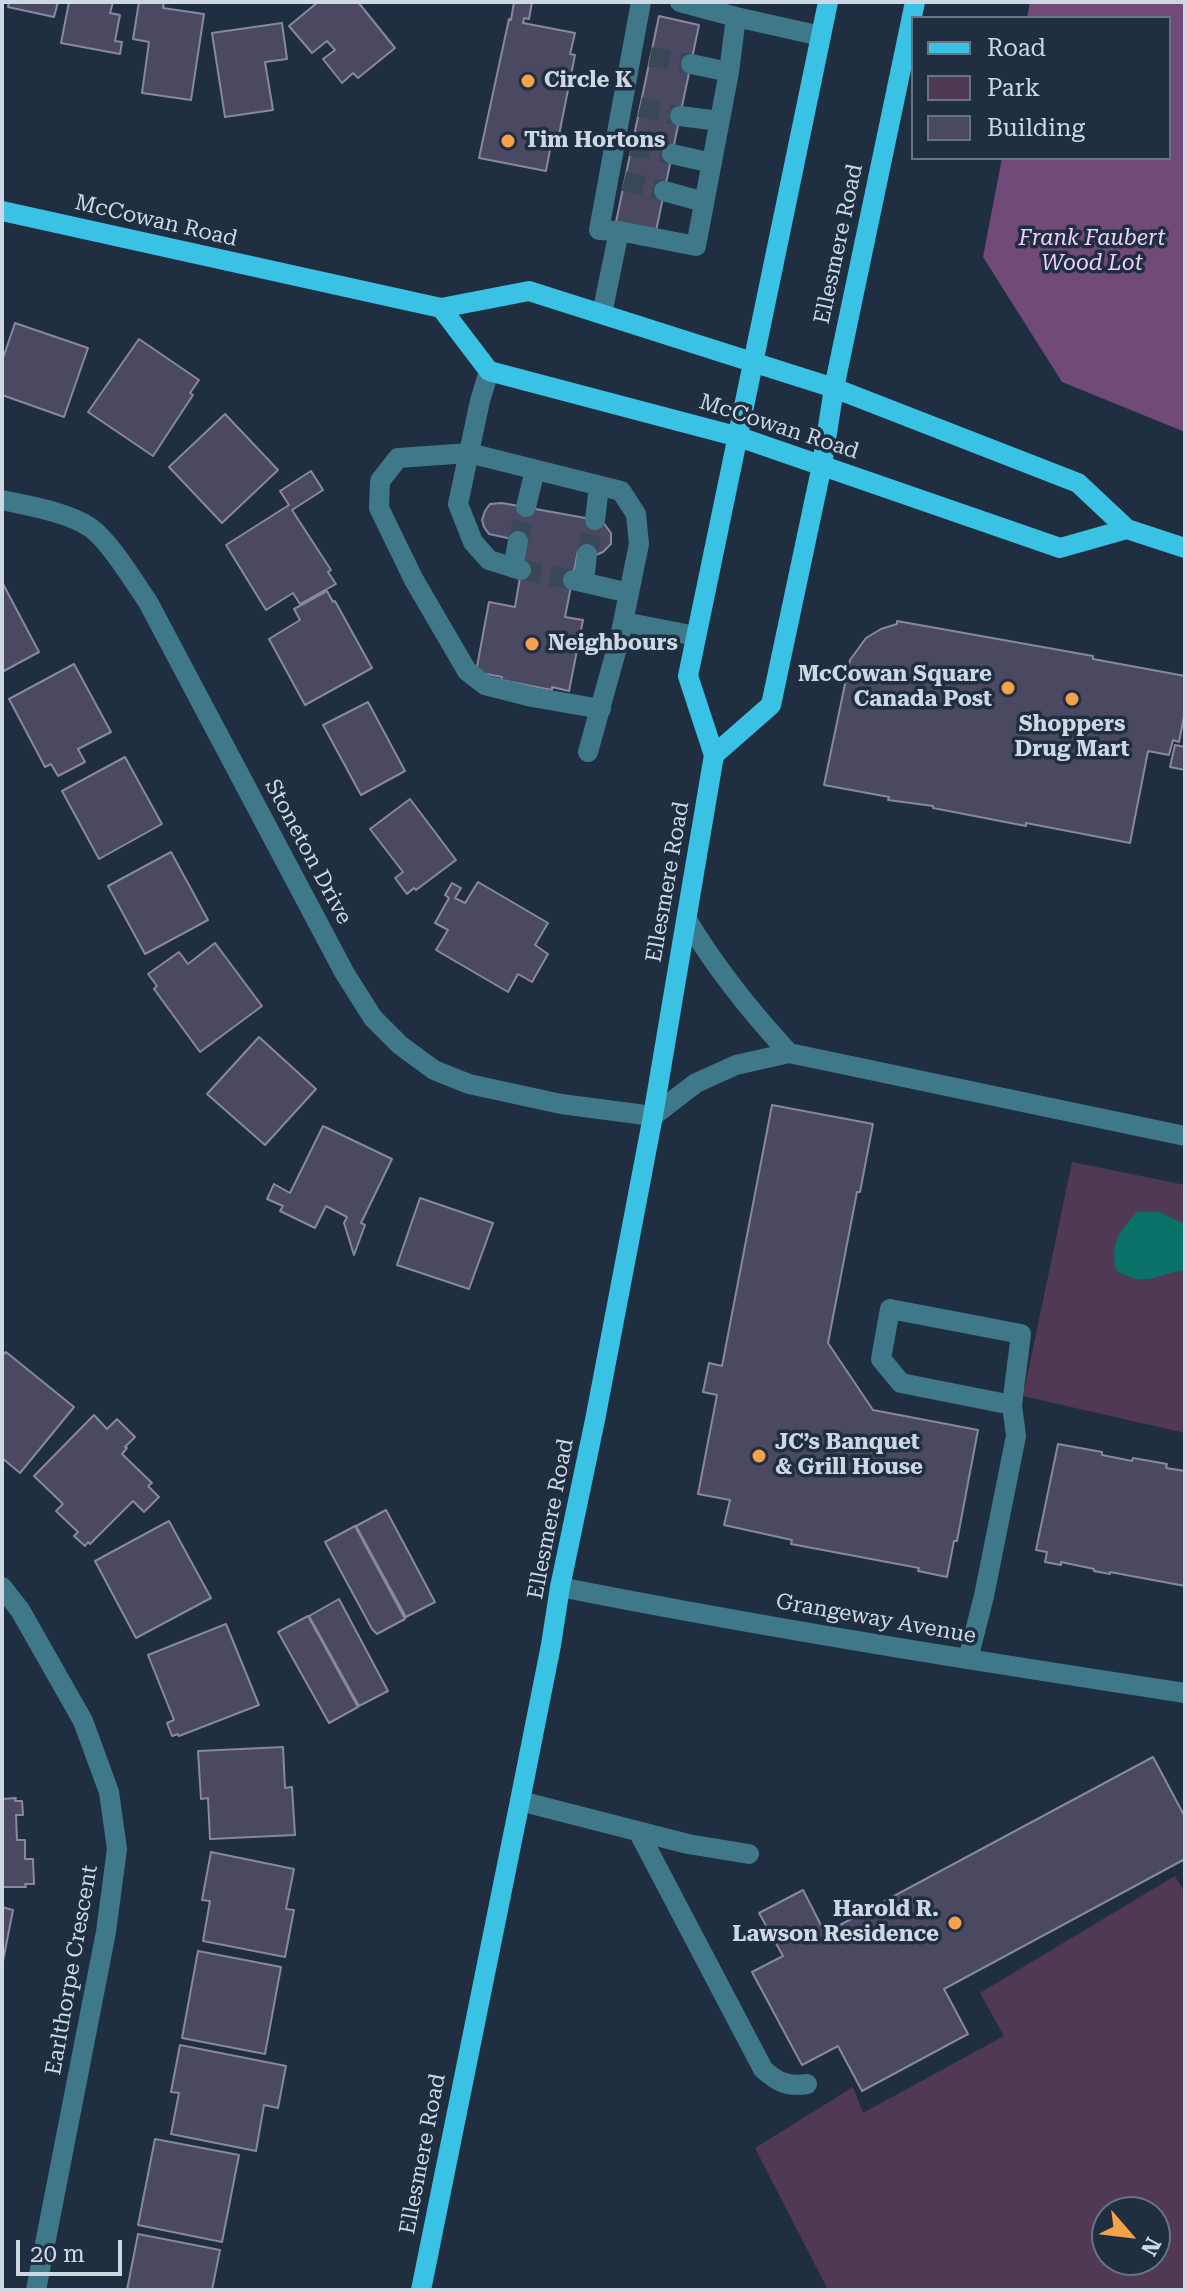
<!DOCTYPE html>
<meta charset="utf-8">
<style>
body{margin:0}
#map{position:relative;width:1187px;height:2292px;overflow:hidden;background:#1f2f41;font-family:"Roboto Serif",serif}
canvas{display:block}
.frame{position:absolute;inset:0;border:4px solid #ced8e4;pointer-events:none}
.legend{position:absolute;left:911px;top:16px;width:260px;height:144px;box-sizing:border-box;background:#1f2f41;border:2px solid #657382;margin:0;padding:10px 14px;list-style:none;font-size:24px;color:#ced8e4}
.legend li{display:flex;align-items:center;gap:16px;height:40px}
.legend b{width:40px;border:2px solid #657382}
.north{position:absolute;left:1091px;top:2196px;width:80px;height:80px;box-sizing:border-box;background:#1f2f41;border:2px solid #657382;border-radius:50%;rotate:118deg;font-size:22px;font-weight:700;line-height:32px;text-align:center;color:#ced8e4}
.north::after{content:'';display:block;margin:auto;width:28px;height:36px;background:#f7a248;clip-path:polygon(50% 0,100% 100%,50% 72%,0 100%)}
.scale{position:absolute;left:16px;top:2240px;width:106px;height:36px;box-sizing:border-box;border:4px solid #ced8e4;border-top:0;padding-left:10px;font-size:24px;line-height:28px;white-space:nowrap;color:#ced8e4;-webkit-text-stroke:6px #1f2f41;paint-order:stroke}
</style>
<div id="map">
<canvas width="1187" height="2292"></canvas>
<div class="frame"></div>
<ul class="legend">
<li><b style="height:10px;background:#3ac2e5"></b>Road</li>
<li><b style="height:22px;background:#513855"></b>Park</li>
<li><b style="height:22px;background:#4b4961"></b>Building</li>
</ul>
<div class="north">N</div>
<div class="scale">20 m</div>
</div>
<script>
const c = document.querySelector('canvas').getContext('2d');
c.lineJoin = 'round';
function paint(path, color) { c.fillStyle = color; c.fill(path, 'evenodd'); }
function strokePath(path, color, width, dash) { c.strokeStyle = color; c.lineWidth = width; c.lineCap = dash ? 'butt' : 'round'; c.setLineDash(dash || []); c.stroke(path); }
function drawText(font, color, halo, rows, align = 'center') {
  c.font = font + ' "Roboto Serif",serif'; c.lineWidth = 7; c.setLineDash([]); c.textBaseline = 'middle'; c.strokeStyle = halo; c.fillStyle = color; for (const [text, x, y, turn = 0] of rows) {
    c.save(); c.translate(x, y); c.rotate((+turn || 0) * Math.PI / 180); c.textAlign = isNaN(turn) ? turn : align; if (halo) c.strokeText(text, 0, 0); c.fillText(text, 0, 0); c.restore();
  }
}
paint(new Path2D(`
 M 1072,1162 L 1185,1185 L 1185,1433 L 1023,1396 Z
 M 1175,1876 L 1185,1893 L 1185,2290 L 828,2290 L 755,2148 L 853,2087 L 863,2113 L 1004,2036 L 980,1993 ZM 1107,2212 L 1155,2212 L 1155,2260 L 1107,2260 Z`), '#513855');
paint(new Path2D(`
 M 1030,2 L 1185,2 L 1185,432 L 1062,382 L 983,257 L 1002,158 L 1169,158 L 1169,18 L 1027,18 Z`), '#714a77');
paint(new Path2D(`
 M 1137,1212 L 1159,1212 L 1185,1224 L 1185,1271 C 1156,1272 1147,1290 1116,1270 C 1110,1241 1119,1233 1137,1212 Z`), '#0a7169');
const building = new Path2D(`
 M 9,2 L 58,2 L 54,17 L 8,7 Z
 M 69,2 L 113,2 L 110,13 L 120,15 L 115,41 L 122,42 L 120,54 L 61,43 Z
 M 139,2 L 164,2 L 163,8 L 204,14 L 191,100 L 142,93 L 149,42 L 133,39 Z
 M 318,2 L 358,2 L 395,48 L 358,78 L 353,73 L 342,83 L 323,59 L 335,50 L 327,41 L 312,53 L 289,26 Z
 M 514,2 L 532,2 L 529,19 L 524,18 L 523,23 L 575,33 L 570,54 L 575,55 L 558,140 L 552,139 L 546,171 L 479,158 L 509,19 L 511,20 Z
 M 659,16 L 699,25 L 656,231 L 616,222 Z
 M 282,23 L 287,59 L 265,62 L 273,110 L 225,117 L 212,33 Z
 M 15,323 L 88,348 L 64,417 L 2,395 L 2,361 Z
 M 139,339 L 199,380 L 190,393 L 193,395 L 153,456 L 88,412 Z
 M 225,414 L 278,470 L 222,523 L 169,467 Z
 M 311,471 L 323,490 L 292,510 L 331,570 L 328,572 L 336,584 L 300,604 L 293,593 L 266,610 L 226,545 L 289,505 L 280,491 Z
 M 502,503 L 602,521 L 611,533 L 611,544 L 603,552 L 596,555 L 578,551 L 565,617 L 583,620 L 569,691 L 552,687 L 552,690 L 501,680 L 502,677 L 476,672 L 489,602 L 515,607 L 526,542 L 489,534 L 484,527 L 482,520 L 485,511 L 490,504 Z
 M 2,582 L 39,652 L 2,672 Z
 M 327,591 L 333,602 L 335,601 L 372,668 L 305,705 L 269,639 L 300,620 L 294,609 Z
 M 897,621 L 1093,656 L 1093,659 L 1185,676 L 1185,711 L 1179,742 L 1173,740 L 1169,755 L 1148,751 L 1130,843 L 1026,823 L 1026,826 L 933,808 L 933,806 L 888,800 L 889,797 L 824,785 L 850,660 L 866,638 L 881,629 L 897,624 Z
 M 74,664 L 111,732 L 78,749 L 85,762 L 58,776 L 51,764 L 45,767 L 9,699 Z
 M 368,702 L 405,771 L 361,795 L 323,725 Z
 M 1175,745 L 1185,747 L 1185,770 L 1170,767 Z
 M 125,757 L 162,824 L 99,859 L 62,791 Z
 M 410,799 L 456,860 L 416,890 L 414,888 L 407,894 L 395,878 L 403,872 L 370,829 Z
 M 171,852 L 208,920 L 145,954 L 108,886 Z
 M 478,882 L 548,923 L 535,945 L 548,954 L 532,982 L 518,974 L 508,992 L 436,950 L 448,930 L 435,923 L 449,898 L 445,895 L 452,883 L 461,888 L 455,898 L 465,903 Z
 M 215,943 L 262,1006 L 200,1052 L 154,989 L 157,986 L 148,974 L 179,952 L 188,964 Z
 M 259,1037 L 316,1089 L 265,1145 L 207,1094 Z
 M 772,1105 L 873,1124 L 860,1192 L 857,1192 L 828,1343 L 873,1410 L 978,1430 L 957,1541 L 954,1541 L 947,1577 L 918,1571 L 919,1568 L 791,1544 L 792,1540 L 724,1525 L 730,1500 L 698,1494 L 717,1395 L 703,1392 L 709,1363 L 722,1366 Z
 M 323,1126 L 392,1159 L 361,1223 L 365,1225 L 354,1255 L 344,1223 L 347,1217 L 326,1206 L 315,1228 L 280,1211 L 283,1206 L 267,1199 L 274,1184 L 290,1193 Z
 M 420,1198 L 493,1223 L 469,1289 L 397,1265 Z
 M 6,1352 L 74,1407 L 20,1473 L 2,1458 L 2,1356 Z
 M 94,1415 L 107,1429 L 117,1419 L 135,1437 L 125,1447 L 127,1448 L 122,1454 L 152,1483 L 148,1486 L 159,1497 L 144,1512 L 133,1501 L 90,1544 L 88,1542 L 85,1546 L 74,1536 L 78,1532 L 56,1511 L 63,1504 L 34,1476 Z
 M 1058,1444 L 1102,1452 L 1102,1455 L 1132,1461 L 1133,1458 L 1167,1464 L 1166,1468 L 1185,1471 L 1185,1586 L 1110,1572 L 1110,1574 L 1094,1571 L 1094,1569 L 1061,1562 L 1061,1565 L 1045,1562 L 1047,1552 L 1036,1550 Z
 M 386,1510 L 435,1602 L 406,1617 L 356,1526 Z
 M 169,1521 L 211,1598 L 136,1638 L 95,1561 Z
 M 355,1526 L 405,1619 L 377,1634 L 372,1629 L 325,1542 Z
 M 339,1599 L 388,1691 L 359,1706 L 309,1616 Z
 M 308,1616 L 358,1707 L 329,1723 L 278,1632 Z
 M 226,1624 L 259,1705 L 179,1736 L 178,1734 L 172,1736 L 167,1723 L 174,1720 L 148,1655 Z
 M 283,1747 L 285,1788 L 292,1787 L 295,1835 L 210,1839 L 208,1798 L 201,1799 L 198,1751 Z
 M 1153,1757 L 1185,1817 L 1185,1859 L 944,1989 L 968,2034 L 862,2091 L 838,2046 L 802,2065 L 752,1972 L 783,1956 L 759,1913 L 803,1890 L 825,1933 Z
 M 16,1798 L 15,1801 L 22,1801 L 23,1815 L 16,1815 L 17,1840 L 25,1840 L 25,1859 L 33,1859 L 34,1884 L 25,1884 L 26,1887 L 2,1887 L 2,1799 Z
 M 211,1852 L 294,1869 L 286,1909 L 294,1910 L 285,1957 L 203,1941 L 210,1901 L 202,1900 Z
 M 2,1907 L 13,1910 L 2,1966 Z
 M 198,1951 L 281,1967 L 265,2054 L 182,2038 Z
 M 180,2045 L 286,2066 L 278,2108 L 264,2105 L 256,2151 L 171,2134 L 179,2093 L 171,2092 Z
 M 155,2139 L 239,2155 L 222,2242 L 138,2225 Z
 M 138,2234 L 220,2250 L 212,2290 L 127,2290 Z`);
paint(building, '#4b4961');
strokePath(building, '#8887a1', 2);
strokePath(new Path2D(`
 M 650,57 L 691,64
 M 640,107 L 680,116
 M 631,146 L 672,154
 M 624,181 L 664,191
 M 518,541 L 526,507
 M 587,554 L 595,520
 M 521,570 L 573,580`), '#394859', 20, [20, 10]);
strokePath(new Path2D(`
 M 680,2 L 736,17
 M 691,64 L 729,72
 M 680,116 L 719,121
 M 672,154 L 712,163
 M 664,191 L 704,202
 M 619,231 L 599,230 L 641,2
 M 602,314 L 619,231 L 696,246 L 729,72 L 736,17 L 821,36
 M 489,371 L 480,401 L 458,504 L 473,542 L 489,560 L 521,570
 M 2,500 C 29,506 68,512 91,528 C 110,542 134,582 148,602 L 344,972 L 373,1018 L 400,1045 L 434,1070 L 469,1084 L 561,1104 L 653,1116 L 696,1083 L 736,1065 L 789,1053 L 1185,1136
 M 526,507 L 535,470
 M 595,520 L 599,486
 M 513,568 L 518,541
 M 573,580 L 629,593 L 620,637 L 588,752
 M 584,582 L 587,554
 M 624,622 L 696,636
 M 601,709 L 532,697 L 485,685 L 467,671 L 414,580 L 379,508 L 380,481 L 398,458 L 469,453 L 621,491 L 636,514 L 639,544 L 629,593
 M 687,920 C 716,968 750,1011 789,1053
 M 2,1587 L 20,1610 L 83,1721 L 109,1792 L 117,1849 L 106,1932 L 36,2290
 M 560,1587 C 767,1628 976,1661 1185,1693
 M 968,1659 L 984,1596 L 1016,1436 L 1012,1405 L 1021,1334 L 890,1309 L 881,1359 L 901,1383 L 1012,1405
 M 520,1801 L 688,1844 L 749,1854
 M 638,1831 L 763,2069 C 777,2082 787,2087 807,2084`), '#3f7889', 20);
strokePath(new Path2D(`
 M 2,211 L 441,308 L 529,291 L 834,388 L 1078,483 L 1127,529 L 1185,548
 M 441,308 L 489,371 L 739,437 L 1060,548 L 1127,529
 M 714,755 L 771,705 L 822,465 L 834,388 L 915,2
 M 421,2290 L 520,1801 L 551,1645 L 560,1587 L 595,1420 L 653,1116 L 714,755 L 688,676 L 828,2`), '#3ac2e5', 20);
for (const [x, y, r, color] of [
 [528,81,8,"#f7a248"],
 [508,141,8,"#f7a248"],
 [532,644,8,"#f7a248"],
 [1008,688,8,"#f7a248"],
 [1072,699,8,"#f7a248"],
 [759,1456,8,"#f7a248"],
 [955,1923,8,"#f7a248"]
]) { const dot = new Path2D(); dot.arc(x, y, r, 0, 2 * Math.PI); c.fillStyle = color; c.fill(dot); strokePath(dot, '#1f2f41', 3); }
drawText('bold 22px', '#ced8e4', '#1f2f41', [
 ["Circle K",544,81],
 ["Tim Hortons",524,141],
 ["Neighbours",548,644],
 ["McCowan Square",992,675,"right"],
 ["Canada Post",992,700,"right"],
 ["Shoppers",1072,725,"center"],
 ["Drug Mart",1072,750,"center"],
 ["JC’s Banquet",775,1443],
 ["& Grill House",775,1468],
 ["Harold R.",939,1910,"right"],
 ["Lawson Residence",939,1935,"right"]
], 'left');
drawText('22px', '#ced8e4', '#1f2f41', [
 ["McCowan Road",156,221,13],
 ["Ellesmere Road",839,244,-78],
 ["McCowan Road",779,427,18],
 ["Stoneton Drive",308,852,62],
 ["Ellesmere Road",668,882,-80],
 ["Ellesmere Road",551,1519,-79],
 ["Grangeway Avenue",876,1619,10],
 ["Earlthorpe Crescent",72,1970,-80],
 ["Ellesmere Road",423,2154,-79]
]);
drawText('italic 22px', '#f2cef8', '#1f2f41', [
 ["Frank Faubert",1092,239],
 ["Wood Lot",1092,264]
]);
</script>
